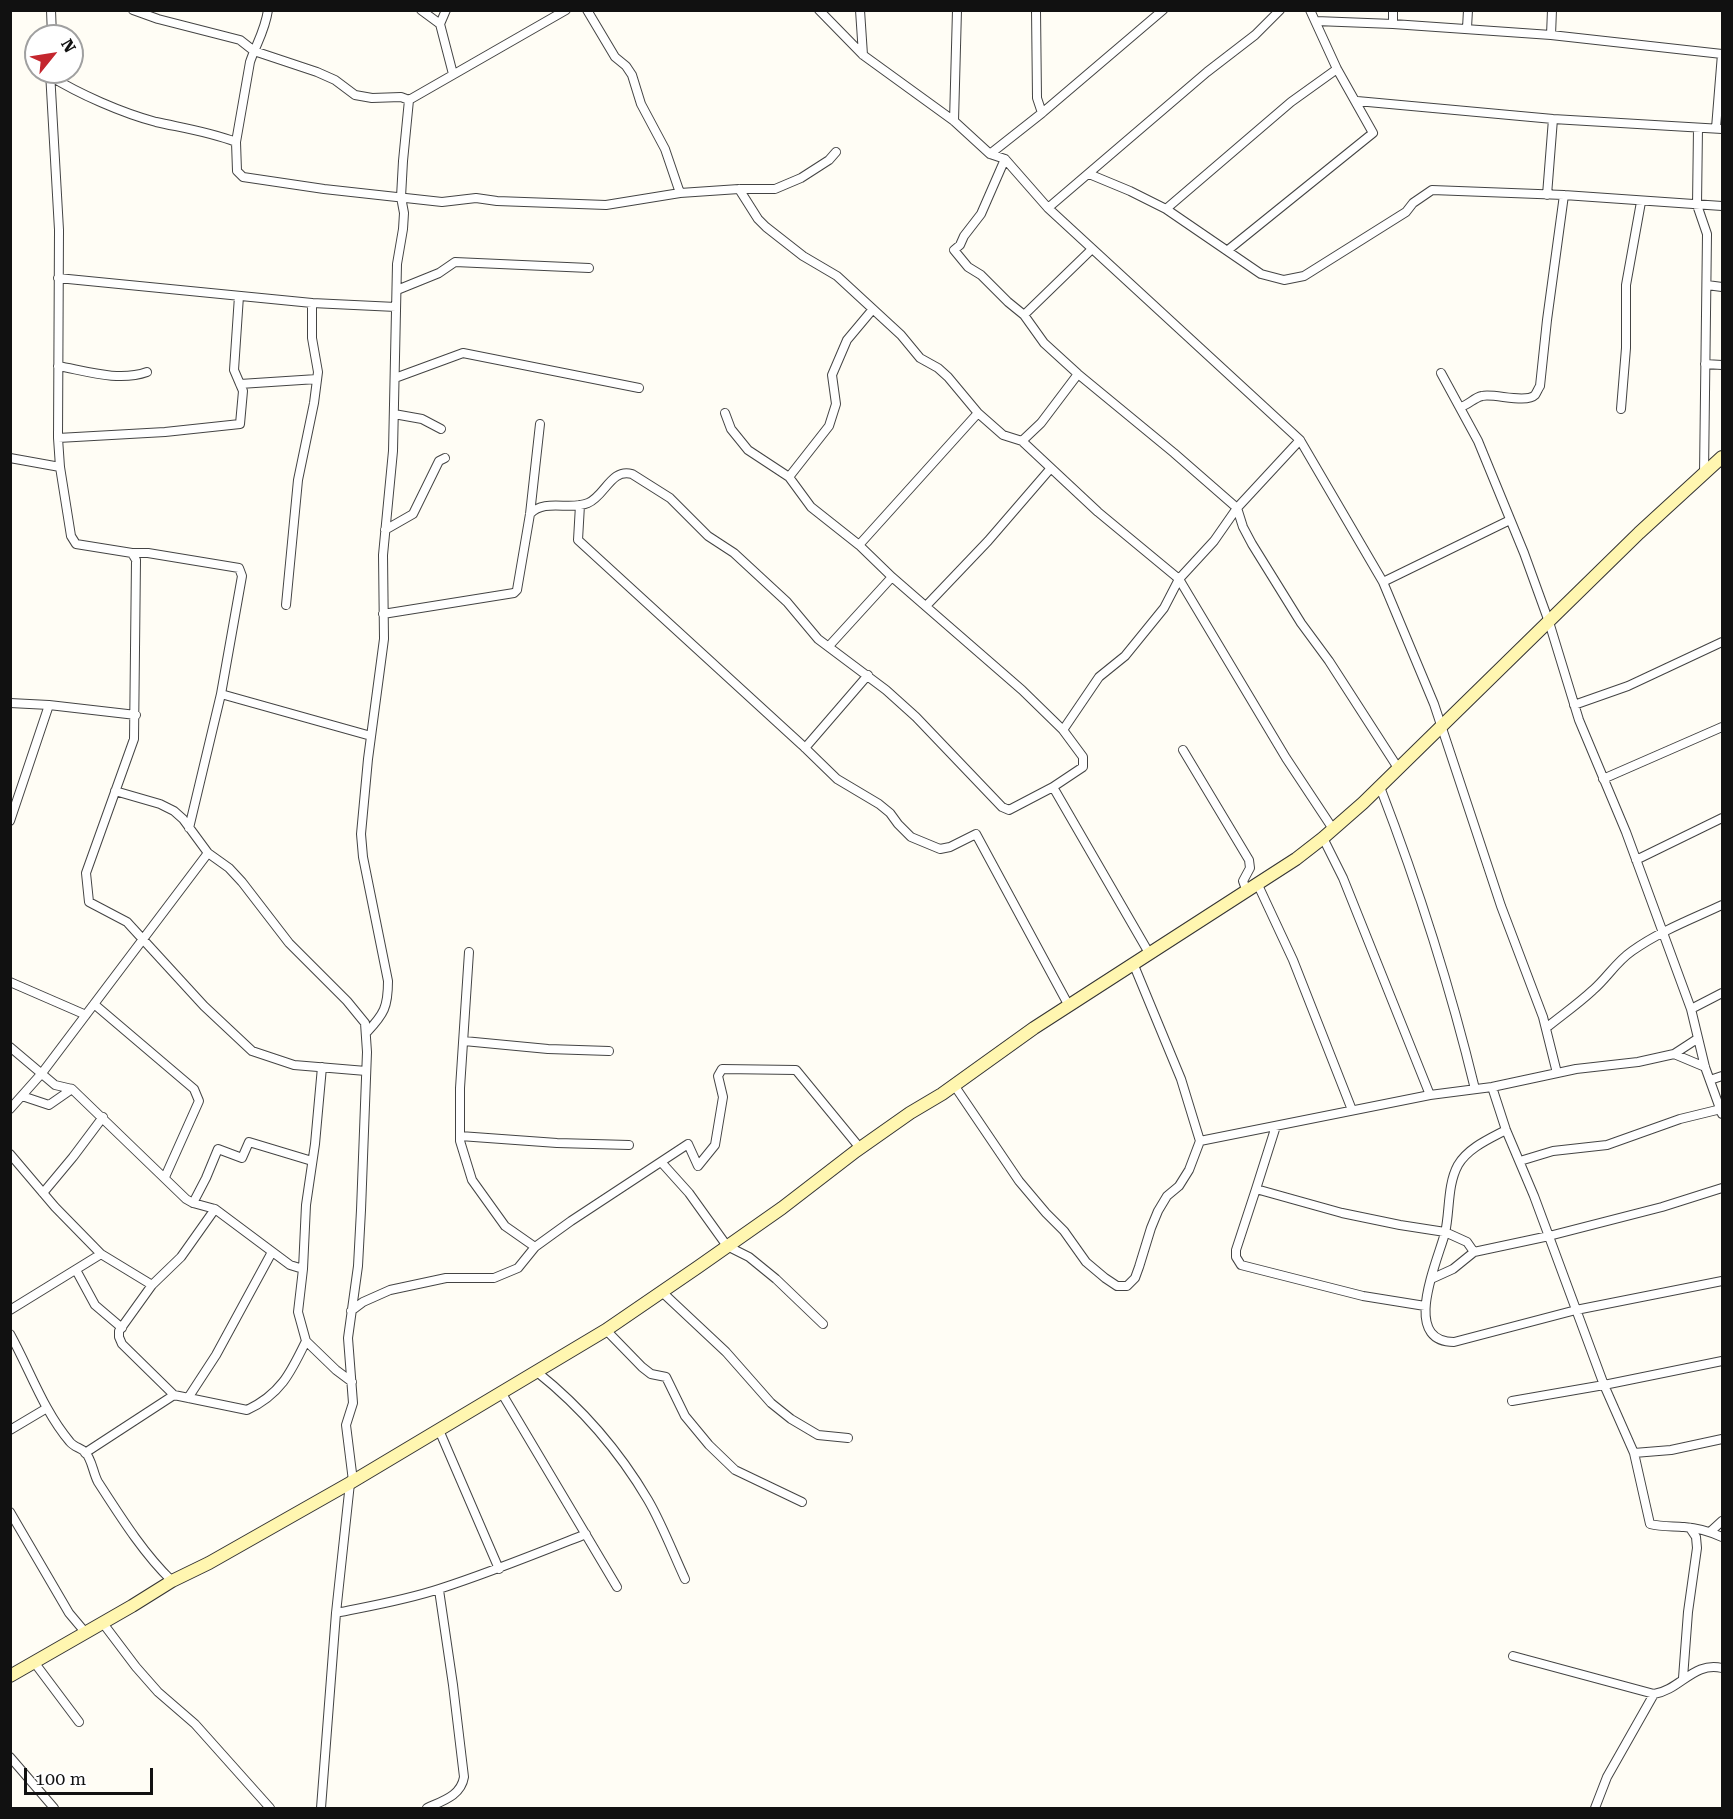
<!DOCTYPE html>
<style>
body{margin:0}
#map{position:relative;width:1733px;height:1819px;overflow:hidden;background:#fffdf5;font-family:"Roboto Serif",serif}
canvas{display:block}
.frame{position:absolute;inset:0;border:12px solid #111;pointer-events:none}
.north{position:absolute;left:24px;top:24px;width:60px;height:60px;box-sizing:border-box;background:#fff;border:2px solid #a0a0a0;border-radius:50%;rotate:60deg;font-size:16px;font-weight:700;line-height:24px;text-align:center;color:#111}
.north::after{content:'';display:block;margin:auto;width:21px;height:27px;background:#c4262e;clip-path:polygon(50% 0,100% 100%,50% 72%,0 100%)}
.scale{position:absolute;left:24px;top:1768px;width:129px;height:27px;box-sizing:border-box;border:3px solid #111;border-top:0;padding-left:8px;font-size:18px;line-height:21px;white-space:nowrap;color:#111;-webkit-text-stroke:4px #fff;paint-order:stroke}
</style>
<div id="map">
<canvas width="1733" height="1819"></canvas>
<div class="frame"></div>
<div class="north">N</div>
<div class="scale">100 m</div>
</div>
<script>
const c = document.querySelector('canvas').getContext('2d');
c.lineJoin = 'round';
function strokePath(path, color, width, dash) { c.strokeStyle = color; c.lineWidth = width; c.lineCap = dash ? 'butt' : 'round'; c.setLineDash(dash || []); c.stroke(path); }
const street = new Path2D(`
 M 51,10 L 52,36
 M 133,10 L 158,19 L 240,40 L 254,51 L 317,72 L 335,80 L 355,95 L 372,98 L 401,97 L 409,100 L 566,10
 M 268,10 C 265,31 256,44 250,62 L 236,142 L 237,171 L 243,177 L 324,189 L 442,202 L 476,198 L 497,201 L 606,205 L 680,193 L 739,189 L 775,189 L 801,178 L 829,160 L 836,152
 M 421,10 L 440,24 L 453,74
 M 587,10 L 615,57 L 626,66 L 632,75 L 641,104 L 665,149 L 680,193
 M 819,10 L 863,55 L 954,121 L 990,154 L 1005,159 L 1048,208 L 1300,440 L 1383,582 L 1434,704 L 1501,906 L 1543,1017 L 1557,1073
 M 860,10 L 863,55
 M 1036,10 L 1037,98 L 1042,113
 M 1316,21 L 1393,24 L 1551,35 L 1722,54
 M 440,24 L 446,10
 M 1393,24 L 1393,10
 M 1467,28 L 1468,10
 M 1551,35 L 1552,10
 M 50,72 L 59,230 L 58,438 L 60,467
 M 50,76 C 79,94 122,113 156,122 C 183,128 210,132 236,142
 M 1357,101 L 1553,119 L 1722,129
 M 954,121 L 957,10
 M 1698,128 L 1697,205 L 1707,234 L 1704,474
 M 1716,128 L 1722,54
 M 990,154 L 1042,113 L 1163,10
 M 1005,159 L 981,214 L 964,236 L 960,245 L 954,250 L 968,267 L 981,275 L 1008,302 L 1024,315 L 1044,343 L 1078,374 L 1174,453 L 1237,508 L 1243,527 L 1252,544 L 1301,623 L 1329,661 L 1398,768
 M 1089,174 L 1130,191 L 1166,209 L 1261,274 L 1284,280 L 1304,276 L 1406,212 L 1413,203 L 1432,190 L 1564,195 L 1722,206
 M 739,189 L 758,219 L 766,227 L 803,256 L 837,276 L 901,335 L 920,358 L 938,368 L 948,377 L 978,413 L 1003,435 L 1022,441 L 1098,512 L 1179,579 L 1286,758 L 1333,829
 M 1547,195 L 1553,119
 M 1048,208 L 1207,72 L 1255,35 L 1280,10
 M 1166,209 L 1291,102 L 1337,69
 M 1228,250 L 1373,133 L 1337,69 L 1310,10
 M 58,278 L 312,303
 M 1707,285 L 1722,287
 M 397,290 L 439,273 L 455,262 L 589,268
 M 1024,315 L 1091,250
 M 1705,364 L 1722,365
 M 58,366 C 86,371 119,382 147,372
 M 1441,373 L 1478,441 L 1524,553 L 1549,622 L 1579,720 L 1626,832 L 1691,1009 L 1705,1067 L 1722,1114
 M 395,378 L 463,353 L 639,388
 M 240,384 L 317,379
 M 1460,407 C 1469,405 1473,398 1482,396 C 1494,393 1526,404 1535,395 C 1537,392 1538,389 1540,386 L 1547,320 L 1564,195
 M 1621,409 L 1626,348 L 1626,285 L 1641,202
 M 394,414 L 422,419 L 441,429
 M 58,438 L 165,432 L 240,424 L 243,391 L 234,370 L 239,296
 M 1022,441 L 1041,423 L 1078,374
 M 10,458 L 60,467 L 71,536 L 76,544 L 132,553 L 136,560 L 134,739 L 86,873 L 89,902 L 127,922 L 204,1006 L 252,1051 L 294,1065 L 366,1071
 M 789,477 L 829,426 L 836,404 L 832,375 L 847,340 L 873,309
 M 580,505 L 578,540 L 802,745 L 837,779 L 879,804 L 890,813 L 898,824 L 911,837 L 940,849 L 950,847 L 976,834 L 1069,1006
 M 530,514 C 545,498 570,511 588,503 C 605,496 611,468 632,474 L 670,498 L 708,536 L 734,553 L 787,602 L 818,639 L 886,690 L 916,717 L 1002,807 L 1009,810 L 1053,787 L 1083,767 L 1083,757 L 1063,730 L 1022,690 L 892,577 L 859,545 L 811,507 L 789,477 L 748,450 L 731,429 L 725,413
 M 385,530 L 413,514 L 439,461 L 445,458
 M 859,545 L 978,413
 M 132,553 L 148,553 L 239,568 L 242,576 L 221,694
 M 1383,582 L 1510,520
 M 286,605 L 298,480 L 314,403 L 318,372 L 312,338 L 312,303 L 396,307
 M 926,606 L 988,541 L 1051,468
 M 383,614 L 514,593 L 517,590 L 530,514 L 540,424
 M 829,646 L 892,577
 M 10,703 L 49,705 L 136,715
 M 1574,705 L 1628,686 L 1722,642
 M 1063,730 L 1099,677 L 1125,656 L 1164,608 L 1179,579 L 1214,541 L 1237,508 L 1300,440
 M 805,748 L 868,675
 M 1183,750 L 1249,860 L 1250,868 L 1243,881 L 1247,892
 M 1603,779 L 1722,727
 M 1053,787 L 1149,953
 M 1380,787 C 1418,886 1450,986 1475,1089
 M 115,791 L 160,804 L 174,811 L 183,819 L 208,853 L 229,868 L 242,882 L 289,943 L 347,1001 L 365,1023 L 367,1052 L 361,1210 L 358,1266 L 348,1338 L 353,1403 L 346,1425 L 353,1481
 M 10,821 L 49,705
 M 189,828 L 221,694 L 371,736
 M 1323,838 L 1343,878 L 1430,1095
 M 1636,860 L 1722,818
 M 1258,885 L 1293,960 L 1352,1110
 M 469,952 L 460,1088 L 460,1141 L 472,1180 L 505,1226 L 535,1247
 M 10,982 L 86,1015
 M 94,1004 L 194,1089 L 199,1101 L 165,1177
 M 1691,1009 L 1722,993
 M 1546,1028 C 1562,1015 1578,1004 1593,990 C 1607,978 1616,962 1632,951 C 1660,931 1692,919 1722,905
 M 367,1032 C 384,1014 388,1007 388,981 L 363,857 L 361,834 L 368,759 L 384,639 L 383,555 L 393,451 L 397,264 L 403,229 L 404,213 L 401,197 L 403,161 L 409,100
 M 464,1041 L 548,1049 L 609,1051
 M 10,1047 L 55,1085 L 72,1089
 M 1674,1054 L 1705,1067
 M 1710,1080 L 1722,1076
 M 954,1085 L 1019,1181 L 1046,1213 L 1064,1231 L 1086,1262 L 1105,1278 L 1117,1286 L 1127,1286 L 1135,1278 L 1139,1267 L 1151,1228 L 1158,1211 L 1167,1196 L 1179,1186 L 1189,1170 L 1200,1141 L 1181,1079 L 1133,963
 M 1492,1087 L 1506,1130 L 1534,1196 L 1604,1385 L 1634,1453 L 1650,1524 C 1662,1527 1673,1526 1684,1527 C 1698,1528 1711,1532 1722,1537
 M 22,1096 L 49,1105 L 72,1089 L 186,1199 L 193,1203 L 215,1209 L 290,1265 L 303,1269 L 298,1312 L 306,1341 L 336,1370 L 352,1382
 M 10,1109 L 42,1073 L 208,853
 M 1276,1126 L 1256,1189 L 1342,1213 L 1400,1225 L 1445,1232 L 1467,1242 L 1474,1252 L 1549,1236 L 1662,1207 L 1722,1188
 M 1506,1130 C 1489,1139 1468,1148 1458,1165 C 1447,1185 1450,1212 1445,1233 C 1438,1260 1400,1342 1454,1342 L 1576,1310 L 1722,1281
 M 460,1136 L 557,1143 L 629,1145
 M 1200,1141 L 1430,1095 L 1492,1087 L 1576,1069 L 1638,1062 L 1674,1054 L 1697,1039
 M 10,1154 L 55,1207 L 101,1254 L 152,1285
 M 1520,1161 L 1553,1151 L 1607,1145 L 1680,1119 L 1721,1109
 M 662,1163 L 689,1193 L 727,1246 L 749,1257 L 776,1279 L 823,1324
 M 1256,1189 L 1236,1250 L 1236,1257 L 1241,1265 L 1363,1296 L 1425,1306
 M 43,1193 L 73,1157 L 103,1117
 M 193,1203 L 206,1178 L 218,1149 L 242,1158 L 249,1142 L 312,1161
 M 303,1269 L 306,1205 L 315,1144 L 322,1067
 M 76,1270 L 95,1305 L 122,1328
 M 1431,1279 L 1453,1269 L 1474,1252
 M 662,1292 L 726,1352 L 771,1403 L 791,1419 L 818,1435 L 848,1438
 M 10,1310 L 101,1254
 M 351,1311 L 363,1302 L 390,1290 L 446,1278 L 494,1278 L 518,1268 L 535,1247 L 571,1221 L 688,1144 L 698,1166 L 715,1145 L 723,1097 L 718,1076 L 722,1069 L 796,1070 L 860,1148
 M 606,1330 L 642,1367 L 651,1374 L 666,1377 L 685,1416 L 709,1445 L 735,1470 L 802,1502
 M 10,1334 C 30,1370 43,1410 70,1442 C 74,1447 81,1448 85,1452 C 92,1459 93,1473 98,1482 C 120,1516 143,1553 172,1581
 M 537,1372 C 582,1408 618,1449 648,1500 C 662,1524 673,1553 685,1579
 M 501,1392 L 617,1587
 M 174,1395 L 247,1410 C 281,1394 291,1372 306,1341
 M 188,1398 L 216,1355 L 272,1252
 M 1512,1401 L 1604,1385 L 1722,1361
 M 10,1430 L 47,1408
 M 439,1430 L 499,1569
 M 85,1453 L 174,1395 L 122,1344 L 119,1337 L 119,1331 L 152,1285 L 181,1257 L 215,1209
 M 1634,1453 L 1671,1450 L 1722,1439
 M 10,1512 L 69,1613 L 85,1632
 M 1710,1532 L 1722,1521
 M 336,1613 C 370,1606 406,1600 439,1589 C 489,1573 538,1553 586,1534
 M 102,1622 L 136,1667 L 158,1692 L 195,1724 L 270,1808
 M 1513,1656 L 1654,1694 C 1680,1690 1694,1661 1722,1668
 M 34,1662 L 79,1722
 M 1683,1678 L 1688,1612 L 1697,1548 L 1696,1537 L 1690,1528
 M 10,1757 L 54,1808
 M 321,1808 L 336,1613 L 350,1483
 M 427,1808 C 442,1801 461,1796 464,1777 L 453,1685 L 439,1590
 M 1595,1808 L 1607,1777 L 1654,1694`);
const secondary = new Path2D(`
 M 10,1676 L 132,1606 L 172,1581 L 209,1563 L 350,1483 L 606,1330 L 698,1267 L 782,1208 L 856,1151 L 910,1113 L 942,1094 L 1034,1028 L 1296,859 L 1323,838 L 1363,803 L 1639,533 L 1722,457`);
strokePath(street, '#444', 10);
strokePath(secondary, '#333', 14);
strokePath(street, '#fff', 8);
strokePath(secondary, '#fff6b0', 12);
</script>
